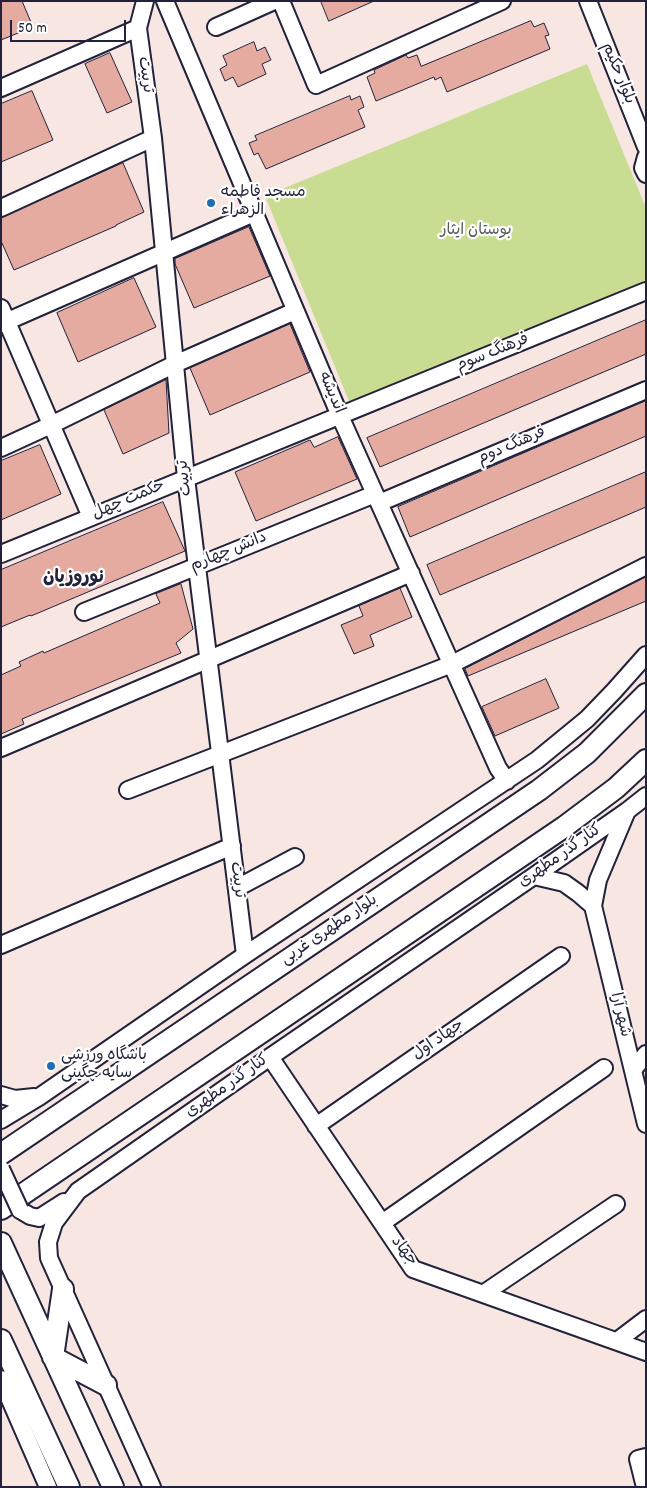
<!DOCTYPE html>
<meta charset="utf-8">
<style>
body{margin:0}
#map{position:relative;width:647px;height:1488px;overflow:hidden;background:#f7e6e2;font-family:Dekko,sans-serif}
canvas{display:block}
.frame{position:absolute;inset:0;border:2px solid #22223b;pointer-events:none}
.scale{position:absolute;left:10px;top:20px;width:116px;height:22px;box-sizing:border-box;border:2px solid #22223b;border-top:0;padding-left:6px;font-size:15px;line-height:18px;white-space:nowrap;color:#22223b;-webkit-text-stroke:4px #fff;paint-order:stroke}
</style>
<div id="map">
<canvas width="647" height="1488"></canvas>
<div class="frame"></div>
<div class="scale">50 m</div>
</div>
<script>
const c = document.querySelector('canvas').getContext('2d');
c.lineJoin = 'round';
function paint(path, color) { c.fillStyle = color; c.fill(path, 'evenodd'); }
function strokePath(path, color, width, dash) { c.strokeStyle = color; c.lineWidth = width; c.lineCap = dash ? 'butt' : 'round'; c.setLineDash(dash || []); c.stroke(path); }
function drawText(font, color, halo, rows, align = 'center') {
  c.font = font + ' Dekko,"Playpen Sans Arabic",sans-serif'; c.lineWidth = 4.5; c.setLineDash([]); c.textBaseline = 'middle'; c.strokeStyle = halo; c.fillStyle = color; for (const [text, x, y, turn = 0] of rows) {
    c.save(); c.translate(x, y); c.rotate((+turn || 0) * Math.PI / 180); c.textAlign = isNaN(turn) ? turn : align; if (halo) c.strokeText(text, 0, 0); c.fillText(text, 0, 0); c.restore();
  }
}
paint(new Path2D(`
 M 587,64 L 646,208 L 646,285 L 351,406 L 265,196 Z`), '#c8dd92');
const building = new Path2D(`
 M 1,1 L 22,1 L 33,27 L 1,40 Z
 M 321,1 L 374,1 L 329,21 Z
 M 531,21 L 534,27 L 544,23 L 549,35 L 545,36 L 550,49 L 447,92 L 441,77 L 435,80 L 434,77 L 376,101 L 367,77 L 375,73 L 374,70 L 406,55 L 408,58 L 417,55 L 421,66 Z
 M 254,42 L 257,51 L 265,47 L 271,60 L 262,64 L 266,74 L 238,87 L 233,77 L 225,81 L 220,69 L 227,65 L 223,56 Z
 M 110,53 L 132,102 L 107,113 L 85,64 Z
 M 32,91 L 53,140 L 1,162 L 1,104 Z
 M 350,96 L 351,100 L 360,96 L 364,107 L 358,110 L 365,127 L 266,169 L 258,153 L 254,155 L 249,143 L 257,140 L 255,136 Z
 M 123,163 L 144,212 L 116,225 L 116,226 L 14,270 L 1,241 L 1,218 Z
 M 249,227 L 270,276 L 194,308 L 175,264 L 175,259 Z
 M 134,278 L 156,327 L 78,362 L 57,313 Z
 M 646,320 L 646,354 L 380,467 L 367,438 Z
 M 290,324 L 310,372 L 210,415 L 190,368 Z
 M 166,380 L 169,433 L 123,454 L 104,410 Z
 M 646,401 L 646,436 L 410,537 L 398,507 Z
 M 338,437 L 357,479 L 256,521 L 235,472 L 310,440 L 314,447 Z
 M 40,445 L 61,494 L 1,520 L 1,461 Z
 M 646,472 L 646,507 L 440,595 L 427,565 Z
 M 163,502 L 185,551 L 31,616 L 30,615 L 1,627 L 1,570 Z
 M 646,577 L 646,601 L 468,676 L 465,669 Z
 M 181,584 L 193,629 L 176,643 L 181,653 L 22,719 L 24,724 L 1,734 L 1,675 L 21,666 L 19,662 L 43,651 L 44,653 L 160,603 L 156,594 Z
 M 400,588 L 412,617 L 370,635 L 374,646 L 354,654 L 341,625 L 363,616 L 359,606 Z
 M 546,679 L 559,708 L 495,736 L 482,707 Z`);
paint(building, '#e5aba0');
strokePath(building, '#22223b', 1);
const minor = new Path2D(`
 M 145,1 L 138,28 L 153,138 L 186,478 L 245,955
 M 165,1 L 340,416 L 498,768 L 507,781
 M 281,1 L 316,85 L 502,1
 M 588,1 L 646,147
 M 216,27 L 274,1
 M 1,88 L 138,28
 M 646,157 L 643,168 L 646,174
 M 1,208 L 153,138
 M 1,308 L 91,517
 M 1,324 L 254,213
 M 1,448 L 51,425 L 175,364 L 295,311
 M 379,503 L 646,390
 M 1,554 C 216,465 431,379 646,291
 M 84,612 L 375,494
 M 1,748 L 411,573
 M 128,790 L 452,664 L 646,566
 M 627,811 L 598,880 L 593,906 L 646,1124
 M 534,876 L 564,883 L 578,893 L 593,906
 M 237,888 L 295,857
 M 1,945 L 232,846
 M 270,1057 L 413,1269 L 646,1352
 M 633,1070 L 646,1054
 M 1,1095 L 15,1099 L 34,1097
 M 1,1120 L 39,1097 L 245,955 L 537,760 L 587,719 L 614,691 L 646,655
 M 316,1126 L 561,956
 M 20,1210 L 30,1216 L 39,1218 L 64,1202
 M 382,1223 L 604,1068
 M 483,1294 L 616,1204
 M 617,1341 L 646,1319
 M 1,1379 L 48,1487
 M 152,1487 L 49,1258 L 48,1242 L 54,1223 L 78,1191 L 270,1057 L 534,876 L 627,811 L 646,796
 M 645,1487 L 638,1459 L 646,1457`);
const major = new Path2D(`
 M 1,1154 L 539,790 L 587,753 L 646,694
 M 1,1209 L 564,827 L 616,788 L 646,760
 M 1,1243 L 113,1487
 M 63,1289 L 53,1357 L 106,1385
 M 1,1340 L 69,1487`);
strokePath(minor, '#22223b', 20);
strokePath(major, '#22223b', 24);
strokePath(minor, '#fff', 16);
strokePath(major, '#fff', 20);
const minorBridge = new Path2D(`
 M 1,1169 L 20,1210`);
strokePath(minorBridge, '#22223b', 20, []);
strokePath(minorBridge, '#fff', 16);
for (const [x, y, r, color] of [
 [211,203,5,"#1f6fb2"],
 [51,1066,5,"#1f6fb2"]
]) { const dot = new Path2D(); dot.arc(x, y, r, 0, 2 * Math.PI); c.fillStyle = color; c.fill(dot); strokePath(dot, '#fff', 2); }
drawText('16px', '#22223b', '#fff', [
 ["بلوار حکیم",617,74,68],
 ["تربیت",144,75,82],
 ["فرهنگ سوم",493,354,-22],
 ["اندیشه",330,393,67],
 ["فرهنگ دوم",512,447,-23],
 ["تربیت",186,478,-96],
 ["حکمت چهل",129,501,-23],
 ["دانش چهارم",229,553,-22],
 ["کنار گذر مطهری",561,857,-35],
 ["تربیت",236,880,83],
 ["بلوار مطهری غربی",330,931,-34],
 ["شهر آرا",619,1015,76],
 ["جهاد اول",439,1041,-35],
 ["کنار گذر مطهری",228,1087,-35],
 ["جهاد",403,1252,52]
]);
drawText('16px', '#22223b', '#fff', [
 ["مسجد فاطمه",221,194],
 ["الزهراء",221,212],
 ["باشگاه ورزشى",61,1057],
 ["سايه چگينى",61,1075]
], 'left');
drawText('16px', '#545a55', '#fff', [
 ["بوستان ایثار",476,232]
]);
drawText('bold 18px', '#22223b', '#fff', [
 ["نوروزیان",74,580]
]);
</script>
